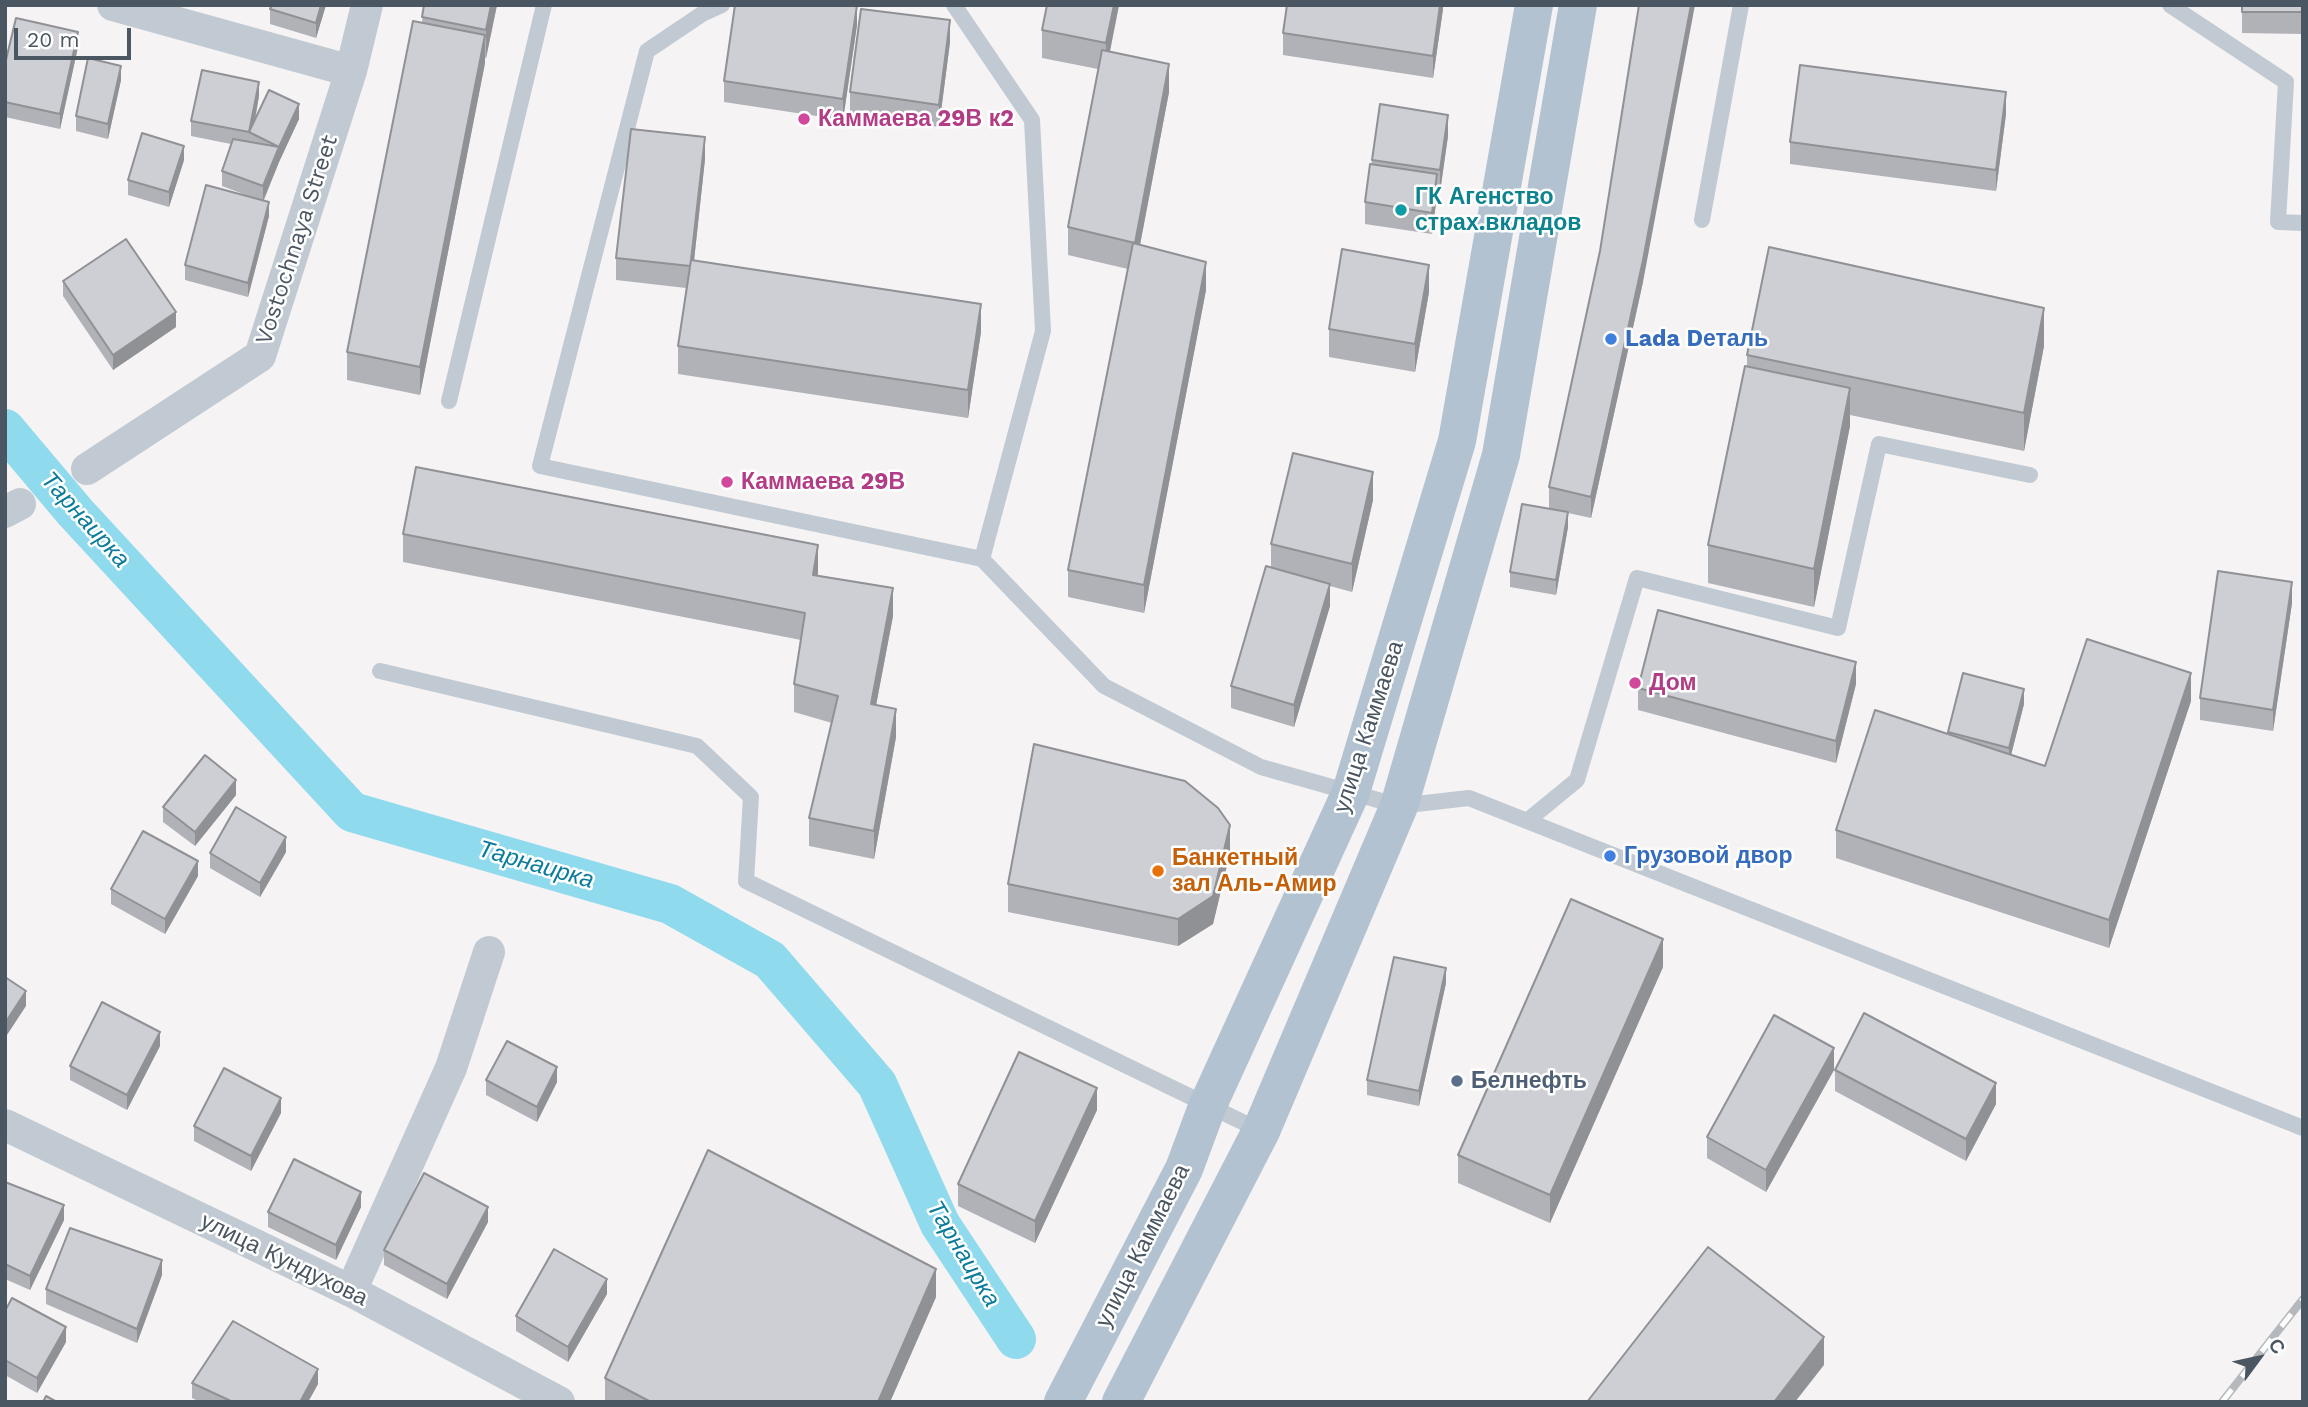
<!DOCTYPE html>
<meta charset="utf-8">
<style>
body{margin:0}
#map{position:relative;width:2308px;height:1407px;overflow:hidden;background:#f5f3f3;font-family:"Work Sans",sans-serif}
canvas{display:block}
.frame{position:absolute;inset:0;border:7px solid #4a5661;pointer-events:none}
.north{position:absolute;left:2224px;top:1323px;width:70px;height:70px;-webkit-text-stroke:5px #fff;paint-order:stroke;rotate:57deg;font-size:19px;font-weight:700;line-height:28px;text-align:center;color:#4a5661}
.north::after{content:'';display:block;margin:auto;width:24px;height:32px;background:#4a5661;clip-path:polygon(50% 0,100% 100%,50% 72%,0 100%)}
.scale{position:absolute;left:14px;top:28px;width:117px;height:32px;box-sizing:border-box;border:4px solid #4a5661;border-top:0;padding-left:9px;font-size:21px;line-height:24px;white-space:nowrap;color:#4a5661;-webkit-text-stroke:5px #fff;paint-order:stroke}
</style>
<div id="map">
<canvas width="2308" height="1407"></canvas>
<div class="frame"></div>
<div class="north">С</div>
<div class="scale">20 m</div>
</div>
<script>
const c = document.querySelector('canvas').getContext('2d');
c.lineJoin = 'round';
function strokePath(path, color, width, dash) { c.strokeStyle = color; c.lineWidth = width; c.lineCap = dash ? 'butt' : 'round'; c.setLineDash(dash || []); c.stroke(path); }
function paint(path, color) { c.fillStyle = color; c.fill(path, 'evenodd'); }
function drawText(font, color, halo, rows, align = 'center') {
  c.font = font + ' "Work Sans",sans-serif'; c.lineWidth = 5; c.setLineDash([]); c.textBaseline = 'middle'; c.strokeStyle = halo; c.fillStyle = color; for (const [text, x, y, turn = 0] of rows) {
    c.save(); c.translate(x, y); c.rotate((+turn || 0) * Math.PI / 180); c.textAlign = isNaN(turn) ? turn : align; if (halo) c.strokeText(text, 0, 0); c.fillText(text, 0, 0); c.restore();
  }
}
strokePath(new Path2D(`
 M 5,429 L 75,512 L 352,812 L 670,904 L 770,960 L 877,1084 L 940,1224 L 1016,1339`), '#90daee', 40);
strokePath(new Path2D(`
 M 722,5 L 702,14 L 647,51 L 540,466 L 982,559
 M 954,5 L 1032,120 L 1043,331 L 982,559 L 1104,686 L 1261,767 L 1399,806 L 1469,798 L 2303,1128
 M 2170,5 L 2286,82 L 2278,222 L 2303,223
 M 1702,220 L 1741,5
 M 449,401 L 544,5
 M 380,671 L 697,746 L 751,797 L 746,881 L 1261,1131
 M 1527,821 L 1577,780 L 1637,578 L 1838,628 L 1879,444 L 2030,475`), '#c1cad2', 16);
strokePath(new Path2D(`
 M 113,5 L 351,71
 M 87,469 L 260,356 L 351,71 L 367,5
 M 5,512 L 20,504
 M 5,1125 L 351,1291 L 559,1402
 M 351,1291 L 451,1068 L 489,952`), '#c1cad2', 32);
strokePath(new Path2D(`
 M 1063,1402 L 1184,1169 L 1207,1107 L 1351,792 L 1457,441 L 1534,5
 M 1121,1402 L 1261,1131 L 1399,806 L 1501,455 L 1578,5`), '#b3c2d1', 38);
const rail = new Path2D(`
 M 2222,1402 L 2303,1299`);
strokePath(rail, '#b5b8bd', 8);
strokePath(rail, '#fff', 5, [16]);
paint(new Path2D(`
 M 326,5 L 316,38 L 270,24 L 270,9 Z
 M 424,5 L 497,5 L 486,58 L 485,58 L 485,63 L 420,395 L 347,380 L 347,352 L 422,22 Z
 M 1119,5 L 1110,52 L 1169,92 L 1140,245 L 1206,290 L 1144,613 L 1068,597 L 1068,570 L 1128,269 L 1068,255 L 1068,227 L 1098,69 L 1042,58 L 1042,30 Z
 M 1440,5 L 1443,5 L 1443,9 L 1433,78 L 1283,55 L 1283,33 Z
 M 2242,5 L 2303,5 L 2303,34 L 2242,33 Z
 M 857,25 L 843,120 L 724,102 L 724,81 Z
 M 950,42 L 939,127 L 850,114 L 850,92 Z
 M 78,47 L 60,129 L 5,117 L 5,64 Z
 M 121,80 L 108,139 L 76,131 L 76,116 Z
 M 259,96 L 255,121 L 299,119 L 279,162 L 264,200 L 269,216 L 248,297 L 185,280 L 185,265 L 251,197 L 222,186 L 222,171 L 231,144 L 191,136 L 191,121 Z
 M 2006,114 L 1996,191 L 1790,164 L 1790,142 Z
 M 1448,136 L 1440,192 L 1437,191 L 1432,234 L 1365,224 L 1365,202 L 1372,160 Z
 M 705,159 L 694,261 L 981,332 L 968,418 L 678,374 L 678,346 L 686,288 L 616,280 L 616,258 Z
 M 184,160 L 169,207 L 128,195 L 128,180 Z
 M 63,281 L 176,327 L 113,370 L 63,296 Z
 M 1643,282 L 1591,518 L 1568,513 L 1568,527 L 1556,595 L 1510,587 L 1510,572 L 1549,509 L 1549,487 Z
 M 1429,292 L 1415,372 L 1329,357 L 1329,329 Z
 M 2044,346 L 2024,451 L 1850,415 L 1850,426 L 1814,607 L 1708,583 L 1708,545 L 1747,367 L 1747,355 Z
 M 1373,500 L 1352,592 L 1330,586 L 1330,606 L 1294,727 L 1231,708 L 1231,686 L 1271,567 L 1271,544 Z
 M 403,534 L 818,573 L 817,576 L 893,616 L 876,705 L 896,737 L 874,859 L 809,846 L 809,818 L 832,723 L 794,712 L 794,684 L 801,640 L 403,562 Z
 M 2292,603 L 2273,731 L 2200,720 L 2200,698 Z
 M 1856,684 L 1836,763 L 1638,710 L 1638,688 Z
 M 2191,701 L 2109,948 L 1836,858 L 1836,830 L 1948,734 L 1948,732 L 2024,704 L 2011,755 L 2045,766 Z
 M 236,795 L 195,846 L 163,822 L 163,807 Z
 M 286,852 L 260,897 L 210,868 L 210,853 Z
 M 1230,853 L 1213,924 L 1178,946 L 1008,912 L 1008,884 Z
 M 198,876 L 165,934 L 111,904 L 111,889 Z
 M 1663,967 L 1550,1223 L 1458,1183 L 1458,1155 Z
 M 1446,983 L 1419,1106 L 1367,1095 L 1367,1080 Z
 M 160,1046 L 127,1110 L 70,1080 L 70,1066 Z
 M 1834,1070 L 1766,1192 L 1707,1158 L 1707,1137 Z
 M 1835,1070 L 1996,1104 L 1966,1161 L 1835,1091 Z
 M 486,1080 L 557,1082 L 537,1122 L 486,1095 Z
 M 1097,1110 L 1035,1243 L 958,1206 L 958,1184 Z
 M 281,1113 L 251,1171 L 194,1141 L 194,1126 Z
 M 5,1182 L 64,1220 L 30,1290 L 5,1279 Z
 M 361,1207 L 336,1260 L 268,1227 L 268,1212 Z
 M 488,1222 L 447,1299 L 384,1265 L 384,1250 Z
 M 162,1275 L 137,1343 L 46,1304 L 46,1289 Z
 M 607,1294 L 568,1362 L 516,1331 L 516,1316 Z
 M 936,1297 L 890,1402 L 605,1402 L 605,1378 Z
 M 5,1311 L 66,1342 L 37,1393 L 5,1375 Z
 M 192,1383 L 318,1384 L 308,1402 L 200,1402 L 192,1398 Z`), '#b0b2b7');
paint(new Path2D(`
 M 321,5 L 326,5 L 316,38 L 316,23 Z
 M 491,5 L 497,5 L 486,58 L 486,30 Z
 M 857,5 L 857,25 L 843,120 L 843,99 Z
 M 1114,5 L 1119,5 L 1106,70 L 1106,43 Z
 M 1440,5 L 1443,5 L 1443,9 L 1433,78 L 1433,56 Z
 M 1691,5 L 1695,5 L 1643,282 L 1591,518 L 1591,497 Z
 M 950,20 L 950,42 L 939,127 L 939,105 Z
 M 78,32 L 78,47 L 60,129 L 60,114 Z
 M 485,35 L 485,63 L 420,395 L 420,367 Z
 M 1169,64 L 1169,92 L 1135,271 L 1135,243 Z
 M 121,66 L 121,80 L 108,139 L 108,124 Z
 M 259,82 L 259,96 L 252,134 L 249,132 Z
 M 2006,92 L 2006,114 L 1996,191 L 1996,170 Z
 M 299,104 L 299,119 L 279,162 L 263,201 L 263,186 L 279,147 Z
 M 1448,115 L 1448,136 L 1440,192 L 1440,170 Z
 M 705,137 L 705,159 L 691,288 L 691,266 Z
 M 184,146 L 184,160 L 169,207 L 169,192 Z
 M 1437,174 L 1437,196 L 1432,234 L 1432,213 Z
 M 269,202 L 269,216 L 248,297 L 248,283 Z
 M 1206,262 L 1206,290 L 1144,613 L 1144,585 Z
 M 1429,265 L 1429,292 L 1415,372 L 1415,344 Z
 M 981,304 L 981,332 L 968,418 L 968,390 Z
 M 2044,308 L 2044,346 L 2024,451 L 2024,413 Z
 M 176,312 L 176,327 L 113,370 L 113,355 Z
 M 1850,388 L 1850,426 L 1814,607 L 1814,569 Z
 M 1373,472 L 1373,500 L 1352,592 L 1352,564 Z
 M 1568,512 L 1568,527 L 1556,595 L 1556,580 Z
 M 818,545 L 818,573 L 813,603 L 813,575 Z
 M 2292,582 L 2292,603 L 2273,731 L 2273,710 Z
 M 1330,584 L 1330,606 L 1294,727 L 1294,705 Z
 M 893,588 L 893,616 L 871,732 L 871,704 Z
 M 1856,662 L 1856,684 L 1836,763 L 1836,741 Z
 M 2191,673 L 2191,701 L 2109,948 L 2109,920 Z
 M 2024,689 L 2024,704 L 2009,763 L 2009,748 Z
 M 896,709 L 896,737 L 874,859 L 874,831 Z
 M 236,780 L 236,795 L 195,846 L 195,832 Z
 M 1230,825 L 1230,853 L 1213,924 L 1178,946 L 1178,919 Z
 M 286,837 L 286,852 L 260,897 L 260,883 Z
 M 198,861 L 198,876 L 165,934 L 165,919 Z
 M 1663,939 L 1663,967 L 1550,1223 L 1550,1195 Z
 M 1446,968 L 1446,983 L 1419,1106 L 1419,1091 Z
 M 26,991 L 26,1006 L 5,1038 L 5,1023 Z
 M 160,1032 L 160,1046 L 127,1110 L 127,1095 Z
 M 1834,1048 L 1834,1070 L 1766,1192 L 1766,1170 Z
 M 557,1067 L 557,1082 L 537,1122 L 537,1107 Z
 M 1996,1083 L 1996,1104 L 1966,1161 L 1966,1139 Z
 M 1097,1088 L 1097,1110 L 1035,1243 L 1035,1221 Z
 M 281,1098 L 281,1113 L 251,1171 L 251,1156 Z
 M 361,1192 L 361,1207 L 336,1260 L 336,1245 Z
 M 64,1205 L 64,1220 L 30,1290 L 30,1276 Z
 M 488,1207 L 488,1222 L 447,1299 L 447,1284 Z
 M 162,1260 L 162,1275 L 137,1343 L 137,1329 Z
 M 936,1269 L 936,1297 L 890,1402 L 878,1402 Z
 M 607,1279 L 607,1294 L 568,1362 L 568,1347 Z
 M 66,1327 L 66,1342 L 37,1393 L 37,1378 Z
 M 1824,1337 L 1824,1365 L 1795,1402 L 1774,1402 Z
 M 318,1369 L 318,1384 L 308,1402 L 300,1402 Z`), '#909195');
const building = new Path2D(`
 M 272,5 L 321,5 L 316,23 L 270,9 Z
 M 424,5 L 491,5 L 486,30 L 422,17 Z
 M 735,5 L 857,5 L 843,99 L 724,81 Z
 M 1047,5 L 1114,5 L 1106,43 L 1042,30 Z
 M 1287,5 L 1440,5 L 1433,56 L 1283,33 Z
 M 1639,5 L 1691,5 L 1643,260 L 1591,497 L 1549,487 L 1600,251 Z
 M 2242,5 L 2303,5 L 2303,12 L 2242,12 Z
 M 861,9 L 950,20 L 939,105 L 850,92 Z
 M 16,18 L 78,32 L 60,114 L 5,102 L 5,64 Z
 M 413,21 L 485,35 L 420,367 L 347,352 Z
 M 1102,50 L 1169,64 L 1135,243 L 1068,227 Z
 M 88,58 L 121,66 L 108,124 L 76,116 Z
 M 1800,65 L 2006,92 L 1996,170 L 1790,142 Z
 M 202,70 L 259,82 L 249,132 L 191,121 Z
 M 269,90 L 299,104 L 279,147 L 249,132 Z
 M 1380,104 L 1448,115 L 1440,170 L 1372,160 Z
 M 631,129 L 705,137 L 691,260 L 690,266 L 616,258 Z
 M 142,133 L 184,146 L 169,192 L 128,180 Z
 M 233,139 L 279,147 L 263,186 L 222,171 Z
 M 1370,164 L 1437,174 L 1432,213 L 1365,202 Z
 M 206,185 L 269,202 L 248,283 L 185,265 Z
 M 126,239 L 176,312 L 113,355 L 63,281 Z
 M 1133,243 L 1206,262 L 1144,585 L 1068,570 Z
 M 1769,247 L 2044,308 L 2024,413 L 1747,355 Z
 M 1342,249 L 1429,265 L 1415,344 L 1329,329 Z
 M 691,260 L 981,304 L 968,390 L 678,346 Z
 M 1745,366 L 1850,388 L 1814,569 L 1708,545 Z
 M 1293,453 L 1373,472 L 1352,564 L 1271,544 Z
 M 416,467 L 818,545 L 813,575 L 893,588 L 871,704 L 896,709 L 874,831 L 809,818 L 838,696 L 794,684 L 805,613 L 403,534 Z
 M 1522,504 L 1568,512 L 1556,580 L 1510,572 Z
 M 1266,566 L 1330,584 L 1294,705 L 1231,686 Z
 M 2218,571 L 2292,582 L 2273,710 L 2200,698 Z
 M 1658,610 L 1856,662 L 1836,741 L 1638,688 Z
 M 2087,639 L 2191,673 L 2109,920 L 1836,830 L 1875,710 L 2045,766 Z
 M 1963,673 L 2024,689 L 2009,748 L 1948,732 Z
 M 1034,744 L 1185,781 L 1218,808 L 1230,825 L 1213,896 L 1178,919 L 1008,884 Z
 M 205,755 L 236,780 L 195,832 L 163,807 Z
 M 236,807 L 286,837 L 260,883 L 210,853 Z
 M 143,831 L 198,861 L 165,919 L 111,889 Z
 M 1571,899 L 1663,939 L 1550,1195 L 1458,1155 Z
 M 1394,957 L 1446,968 L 1419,1091 L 1367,1080 Z
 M 5,977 L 26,991 L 5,1023 Z
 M 102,1002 L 160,1032 L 127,1095 L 70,1066 Z
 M 1864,1013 L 1996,1083 L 1966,1139 L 1835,1070 Z
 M 1774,1015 L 1834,1048 L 1766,1170 L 1707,1137 Z
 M 507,1041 L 557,1067 L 537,1107 L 486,1080 Z
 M 1019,1052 L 1097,1088 L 1035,1221 L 958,1184 Z
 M 224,1068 L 281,1098 L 251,1156 L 194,1126 Z
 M 708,1150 L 936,1269 L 878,1402 L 651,1402 L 605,1378 Z
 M 294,1159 L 361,1192 L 336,1245 L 268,1212 Z
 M 424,1173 L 488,1207 L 447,1284 L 384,1250 Z
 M 5,1182 L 64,1205 L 30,1276 L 5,1264 Z
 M 70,1228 L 162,1260 L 137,1329 L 46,1289 Z
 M 1708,1247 L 1824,1337 L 1774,1402 L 1587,1402 Z
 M 554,1249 L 607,1279 L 568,1347 L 516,1316 Z
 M 12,1298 L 66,1327 L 37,1378 L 5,1360 L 5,1311 Z
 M 233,1321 L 318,1369 L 300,1402 L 233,1402 L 192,1383 Z
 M 46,1396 L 57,1402 L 43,1402 Z`);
paint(building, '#cdcfd5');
strokePath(building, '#909195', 2);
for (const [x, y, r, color] of [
 [804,119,7,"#d1479c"],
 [1401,210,7,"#0f9aa8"],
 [1611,339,7,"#3f7fe0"],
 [727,482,7,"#d1479c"],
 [1635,683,7,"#d1479c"],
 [1610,856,7,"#3f7fe0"],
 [1158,871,7,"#e8710a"],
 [1457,1081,7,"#5c6f8a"]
]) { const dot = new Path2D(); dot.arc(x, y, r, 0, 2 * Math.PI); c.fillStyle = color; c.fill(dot); strokePath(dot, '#fff', 2.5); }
drawText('bold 23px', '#b23c85', '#fff', [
 ["Каммаева 29В к2",818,119],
 ["Каммаева 29В",741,482],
 ["Дом",1649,683]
], 'left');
drawText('bold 23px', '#0d838f', '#fff', [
 ["ГК Агенство",1415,197],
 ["страх.вкладов",1415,223]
], 'left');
drawText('23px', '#4a5661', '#fff', [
 ["Vostochnaya Street",297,240,-72],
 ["улица Каммаева",1369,727,-72],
 ["улица Каммаева",1143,1246,-63],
 ["улица Кундухова",284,1260,26]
]);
drawText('bold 23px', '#366cbe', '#fff', [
 ["Lada Dеталь",1625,339],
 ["Грузовой двор",1624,856]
], 'left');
drawText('bold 23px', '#c56008', '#fff', [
 ["Банкетный",1172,858],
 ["зал Аль-Амир",1172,884]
], 'left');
drawText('bold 23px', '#4e5e75', '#fff', [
 ["Белнефть",1471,1081]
], 'left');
drawText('italic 24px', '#0c7c9b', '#fff', [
 ["Тарнаирка",85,520,48],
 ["Тарнаирка",536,865,16],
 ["Тарнаирка",963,1254,59]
]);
</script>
